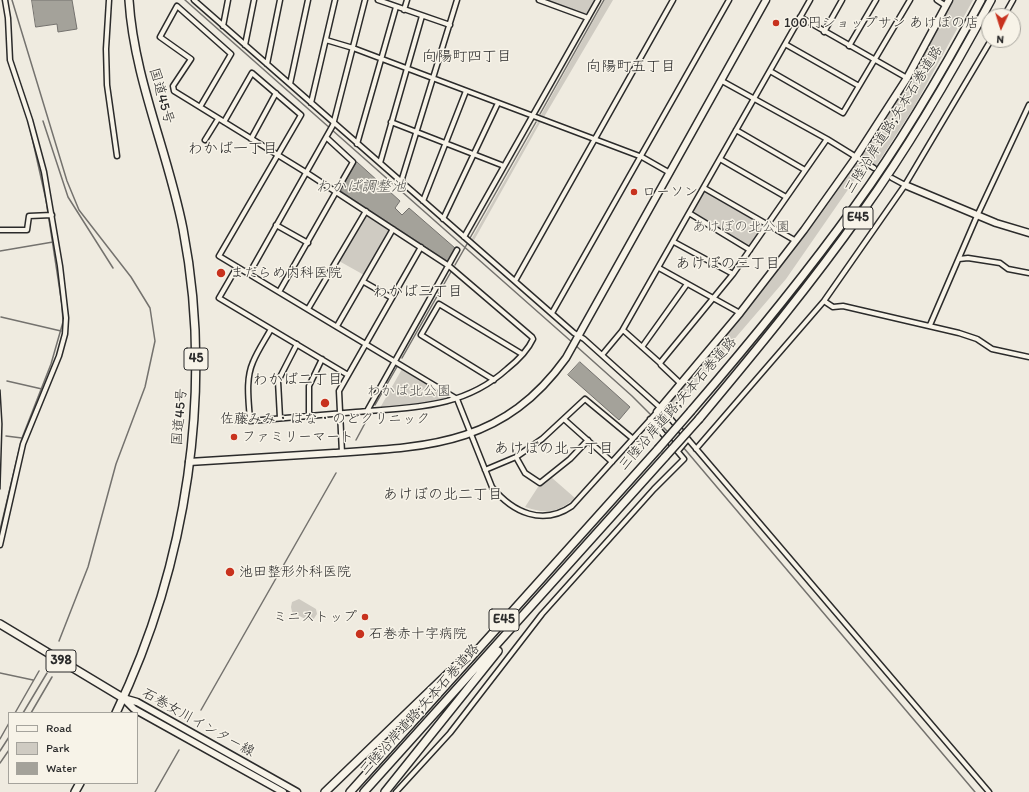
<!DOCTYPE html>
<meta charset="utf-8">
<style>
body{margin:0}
#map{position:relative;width:1029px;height:792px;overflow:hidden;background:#efebe0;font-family:Itim,sans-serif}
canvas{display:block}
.legend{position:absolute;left:8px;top:712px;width:130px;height:72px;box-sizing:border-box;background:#f7f3e8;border:1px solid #a5a39c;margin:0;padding:5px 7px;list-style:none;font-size:12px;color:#2b2b2b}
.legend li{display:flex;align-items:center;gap:8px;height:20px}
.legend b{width:20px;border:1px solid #a5a39c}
.north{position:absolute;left:981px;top:8px;width:40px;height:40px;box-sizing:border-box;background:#f7f3e8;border:1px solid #a5a39c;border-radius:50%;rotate:184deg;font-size:11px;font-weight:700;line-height:16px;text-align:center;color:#2b2b2b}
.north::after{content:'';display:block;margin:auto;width:14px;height:18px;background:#c8321e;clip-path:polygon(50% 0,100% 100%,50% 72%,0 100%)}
</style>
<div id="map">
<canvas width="1029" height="792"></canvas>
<ul class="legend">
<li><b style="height:5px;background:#f7f3e8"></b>Road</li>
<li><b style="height:11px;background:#cfcbc2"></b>Park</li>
<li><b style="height:11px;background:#a4a29a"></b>Water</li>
</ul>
<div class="north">N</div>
</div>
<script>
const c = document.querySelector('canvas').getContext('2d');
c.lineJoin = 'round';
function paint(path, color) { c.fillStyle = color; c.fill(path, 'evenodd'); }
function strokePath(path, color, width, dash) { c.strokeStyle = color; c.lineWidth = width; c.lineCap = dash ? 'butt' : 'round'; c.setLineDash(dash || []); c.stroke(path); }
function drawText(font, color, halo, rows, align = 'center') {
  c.font = font + ' Itim,"Klee One",sans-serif'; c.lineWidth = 3; c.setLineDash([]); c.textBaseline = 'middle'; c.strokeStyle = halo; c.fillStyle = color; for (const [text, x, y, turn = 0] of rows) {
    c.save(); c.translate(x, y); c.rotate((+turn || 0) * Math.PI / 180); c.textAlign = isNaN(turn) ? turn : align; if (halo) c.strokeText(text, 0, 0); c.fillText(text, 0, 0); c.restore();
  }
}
paint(new Path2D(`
 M 544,0 L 595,0 L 587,13 L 583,14 Z
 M 605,0 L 613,0 L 544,117 L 541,115 Z
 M 952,0 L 973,0 L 914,107 L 876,166 L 862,157 L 863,152 L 930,40 Z
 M 539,120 L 541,121 L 473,242 L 471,240 Z
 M 856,162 L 865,165 L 786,279 L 670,414 L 665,409 L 665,406 L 740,319 L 782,265 Z
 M 704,188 L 768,225 L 750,250 L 689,213 Z
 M 367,215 L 389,229 L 389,231 L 364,275 L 339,261 Z
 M 402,369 L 450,397 L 450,399 L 423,405 L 380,408 Z
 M 551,477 L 575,498 C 558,513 545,514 525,507 L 538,487 Z
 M 299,599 L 316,609 L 317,614 L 313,620 L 307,620 L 292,612 L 291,607 L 292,602 Z`), '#cfcbc2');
const water = new Path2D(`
 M 32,0 L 72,0 L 77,29 L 58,32 L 57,24 L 36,27 Z
 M 357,162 L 400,201 L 395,208 L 402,215 L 409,208 L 455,248 L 450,261 L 447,261 L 342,192 L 341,190 Z
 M 580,362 L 630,407 L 619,420 L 568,375 Z`);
paint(water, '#a4a29a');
strokePath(water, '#74726e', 1);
strokePath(new Path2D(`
 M 12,0 L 67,181 L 79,210 L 131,277 L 150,308 L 155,341 L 145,387 L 116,464 L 88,567 L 59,641
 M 185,0 L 573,343
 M 540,114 L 604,0
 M 43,121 L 68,197 L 113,268
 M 470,238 L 536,122
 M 0,251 L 53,242
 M 455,265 L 467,244
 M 1,317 L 61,331
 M 575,345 L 632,396 L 669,433
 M 402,358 L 452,270
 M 7,381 L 42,389
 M 375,405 L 398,365
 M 6,436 L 22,438
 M 356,440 L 371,412
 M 683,447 L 975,792
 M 0,530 L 22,438 L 51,364 L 63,322 L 62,305 L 46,200 L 29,124
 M 0,673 L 33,680
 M 201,710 L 336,473
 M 15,713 L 39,671
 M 23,713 L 47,673
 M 31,713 L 52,677
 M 0,739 L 9,723
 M 0,751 L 9,737
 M 0,763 L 9,750
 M 155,792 L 179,750`), '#74726e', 1.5);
const street = new Path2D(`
 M 109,0 L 106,49 L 107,85 L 117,156
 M 194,0 L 574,333 L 584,339 L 664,411 L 989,792
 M 378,0 L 450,25
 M 539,0 L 588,18
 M 937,0 L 946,6
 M 404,10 L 407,0
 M 1004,16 L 1013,0
 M 800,17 L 907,78
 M 223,26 L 228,0
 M 824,32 L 842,0
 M 326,40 L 353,48 L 642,157 L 670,173
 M 785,44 L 859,86
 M 245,45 L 254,0
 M 849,46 L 876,0
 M 267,64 L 280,0
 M 770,71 L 843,113 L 910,0
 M 722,81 L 827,139 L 874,168
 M 290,84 L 308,0
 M 311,103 L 335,0
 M 200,107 L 174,91 L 173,86 L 191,59 L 160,37 L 177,6 L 231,54 L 200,107 L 307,173 L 449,266 L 532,337 L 533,339 C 528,350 517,361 507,369 C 463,409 412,407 356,412 C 321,415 286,418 250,421 C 249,402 245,380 253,362 C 258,350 265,340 271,329
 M 224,122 L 252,73 L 301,115 L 219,256 L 457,399 L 492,487 C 513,513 543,526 572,506 L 657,412
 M 391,122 L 504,166
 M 736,130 L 805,170
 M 251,139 L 276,93
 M 205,140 L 218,119
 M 357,144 L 396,7
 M 720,159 L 786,197
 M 380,163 L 422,16
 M 892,178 L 905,185
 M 401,182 L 457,0
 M 704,188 L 796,241
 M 423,201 L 466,91
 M 689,213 L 750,250
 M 443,219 L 498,103
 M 276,225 L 308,243
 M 0,230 L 27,230 L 29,216 L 52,215
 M 464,237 L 598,0
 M 674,242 L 733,274
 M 959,259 L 968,258 L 1000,263 L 1008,269 L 1029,273
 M 237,267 L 219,298 L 348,375
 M 659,268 L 740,313
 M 249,274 L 333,125 L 365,0
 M 515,281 L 673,0
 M 364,282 L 392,298
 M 279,292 L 353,162 L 327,138
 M 824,301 L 833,307 L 843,306 L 959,333 L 977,339 L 992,349 L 1029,357
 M 308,309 L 366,211
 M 552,313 L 729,0
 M 930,325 L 977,216 L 1029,105
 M 337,326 L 393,229
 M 623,330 L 660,363 L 733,274 L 827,139
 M 642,347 L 687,284
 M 602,355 L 622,331 L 810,0
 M 660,363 L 661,365 L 680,383
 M 494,380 L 421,335 L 439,304 L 522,354
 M 367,411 L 457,250
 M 309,416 L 309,386 L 322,359
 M 280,418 L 278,381 L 297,344
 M 565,420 L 612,462
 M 696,449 L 824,301 L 905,185 L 991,40
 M 678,451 L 688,439
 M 342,453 L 339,391 L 421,247
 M 516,457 L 525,473 L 540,483 L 570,459 L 588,440
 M 485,470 L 516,457 L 542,439 L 585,399 L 632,438
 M 0,545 L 23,444 L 59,356 L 65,334 L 66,318 L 60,266 L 44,172 L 30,120 L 10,60 L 8,18 L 5,0
 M 396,792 L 450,733 L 542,614 L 654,489 L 684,459 L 650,419`);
const secondary = new Path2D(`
 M 905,185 L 996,223 L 1029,233
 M 657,412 L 740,313 L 804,230 L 856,157 L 907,78 L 949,0
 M 189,462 C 237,459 286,456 334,453 C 432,447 504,444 566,358 L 766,0
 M 123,698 L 137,702 L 297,792
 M 123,698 L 134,709 L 283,792`);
const highway = new Path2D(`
 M 691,411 C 748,345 804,277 855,206 C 902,141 943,71 981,0
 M 699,419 C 755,352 811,284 862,212 C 910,145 952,73 991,0
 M 0,624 L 123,698
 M 116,713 C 187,565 214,390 183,229 C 168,152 134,79 129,0
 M 75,792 L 80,783
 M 325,792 L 463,659
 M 350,792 L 658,449
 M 364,792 L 665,457
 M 385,792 L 498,651`);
strokePath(street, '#2b2b2b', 7);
strokePath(secondary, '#2b2b2b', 9);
strokePath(highway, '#2b2b2b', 10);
strokePath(street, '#f7f3e8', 4);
strokePath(secondary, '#f7f3e8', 6);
strokePath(highway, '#f7f3e8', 7);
strokePath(new Path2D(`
 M 0,390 L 2,424 L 0,489`), '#2b2b2b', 1.5);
const highwayBridge = new Path2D(`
 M 658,449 L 691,411
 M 665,457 L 699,419`);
strokePath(highwayBridge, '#2b2b2b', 10, []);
strokePath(highwayBridge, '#f7f3e8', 7);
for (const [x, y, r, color] of [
 [776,23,4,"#c8321e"],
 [634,192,4,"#c8321e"],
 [221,273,5,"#c8321e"],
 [325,403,5,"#c8321e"],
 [234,437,4,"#c8321e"],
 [230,572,5,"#c8321e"],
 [365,617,4,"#c8321e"],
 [360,634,5,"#c8321e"]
]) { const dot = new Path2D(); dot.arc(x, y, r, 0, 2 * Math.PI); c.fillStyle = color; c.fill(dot); strokePath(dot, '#f7f3e8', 1.5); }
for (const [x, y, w] of [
 [858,218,30],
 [196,359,24],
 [504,620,30],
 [61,661,30]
]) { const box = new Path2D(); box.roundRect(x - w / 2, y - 11, w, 22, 3); c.fillStyle = '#f7f3e8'; c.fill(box); strokePath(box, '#2b2b2b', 1); }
drawText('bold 13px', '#2b2b2b', null, [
 ["E45",858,218],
 ["45",196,359],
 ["E45",504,620],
 ["398",61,661]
]);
drawText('14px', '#2b2b2b', '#f7f3e8', [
 ["100円ショップサン あけぼの店",784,23],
 ["ローソン",642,192],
 ["まだらめ内科医院",230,273],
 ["佐藤みみ・はな・のどクリニック",325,419,"center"],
 ["ファミリーマート",242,437],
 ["池田整形外科医院",239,572],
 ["ミニストップ",357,617,"right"],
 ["石巻赤十字病院",369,634]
], 'left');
drawText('14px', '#2b2b2b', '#f7f3e8', [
 ["国道45号",161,96,74],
 ["三陸沿岸道路;矢本石巻道路",894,120,-58],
 ["三陸沿岸道路;矢本石巻道路",678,404,-49],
 ["国道45号",180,417,-85],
 ["三陸沿岸道路;矢本石巻道路",420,710,-48],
 ["石巻女川インター線",198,723,29]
]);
drawText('14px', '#545351', '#f7f3e8', [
 ["あけぼの北公園",741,227],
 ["わかば北公園",409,391]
]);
drawText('15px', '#2b2b2b', '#f7f3e8', [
 ["向陽町四丁目",467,57],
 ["向陽町五丁目",631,67],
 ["わかば一丁目",233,149],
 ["あけぼの三丁目",728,264],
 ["わかば三丁目",418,292],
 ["わかば二丁目",298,380],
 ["あけぼの北一丁目",554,449],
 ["あけぼの北二丁目",443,495]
]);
drawText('italic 15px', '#555552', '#f7f3e8', [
 ["わかば調整池",361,187]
]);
</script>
